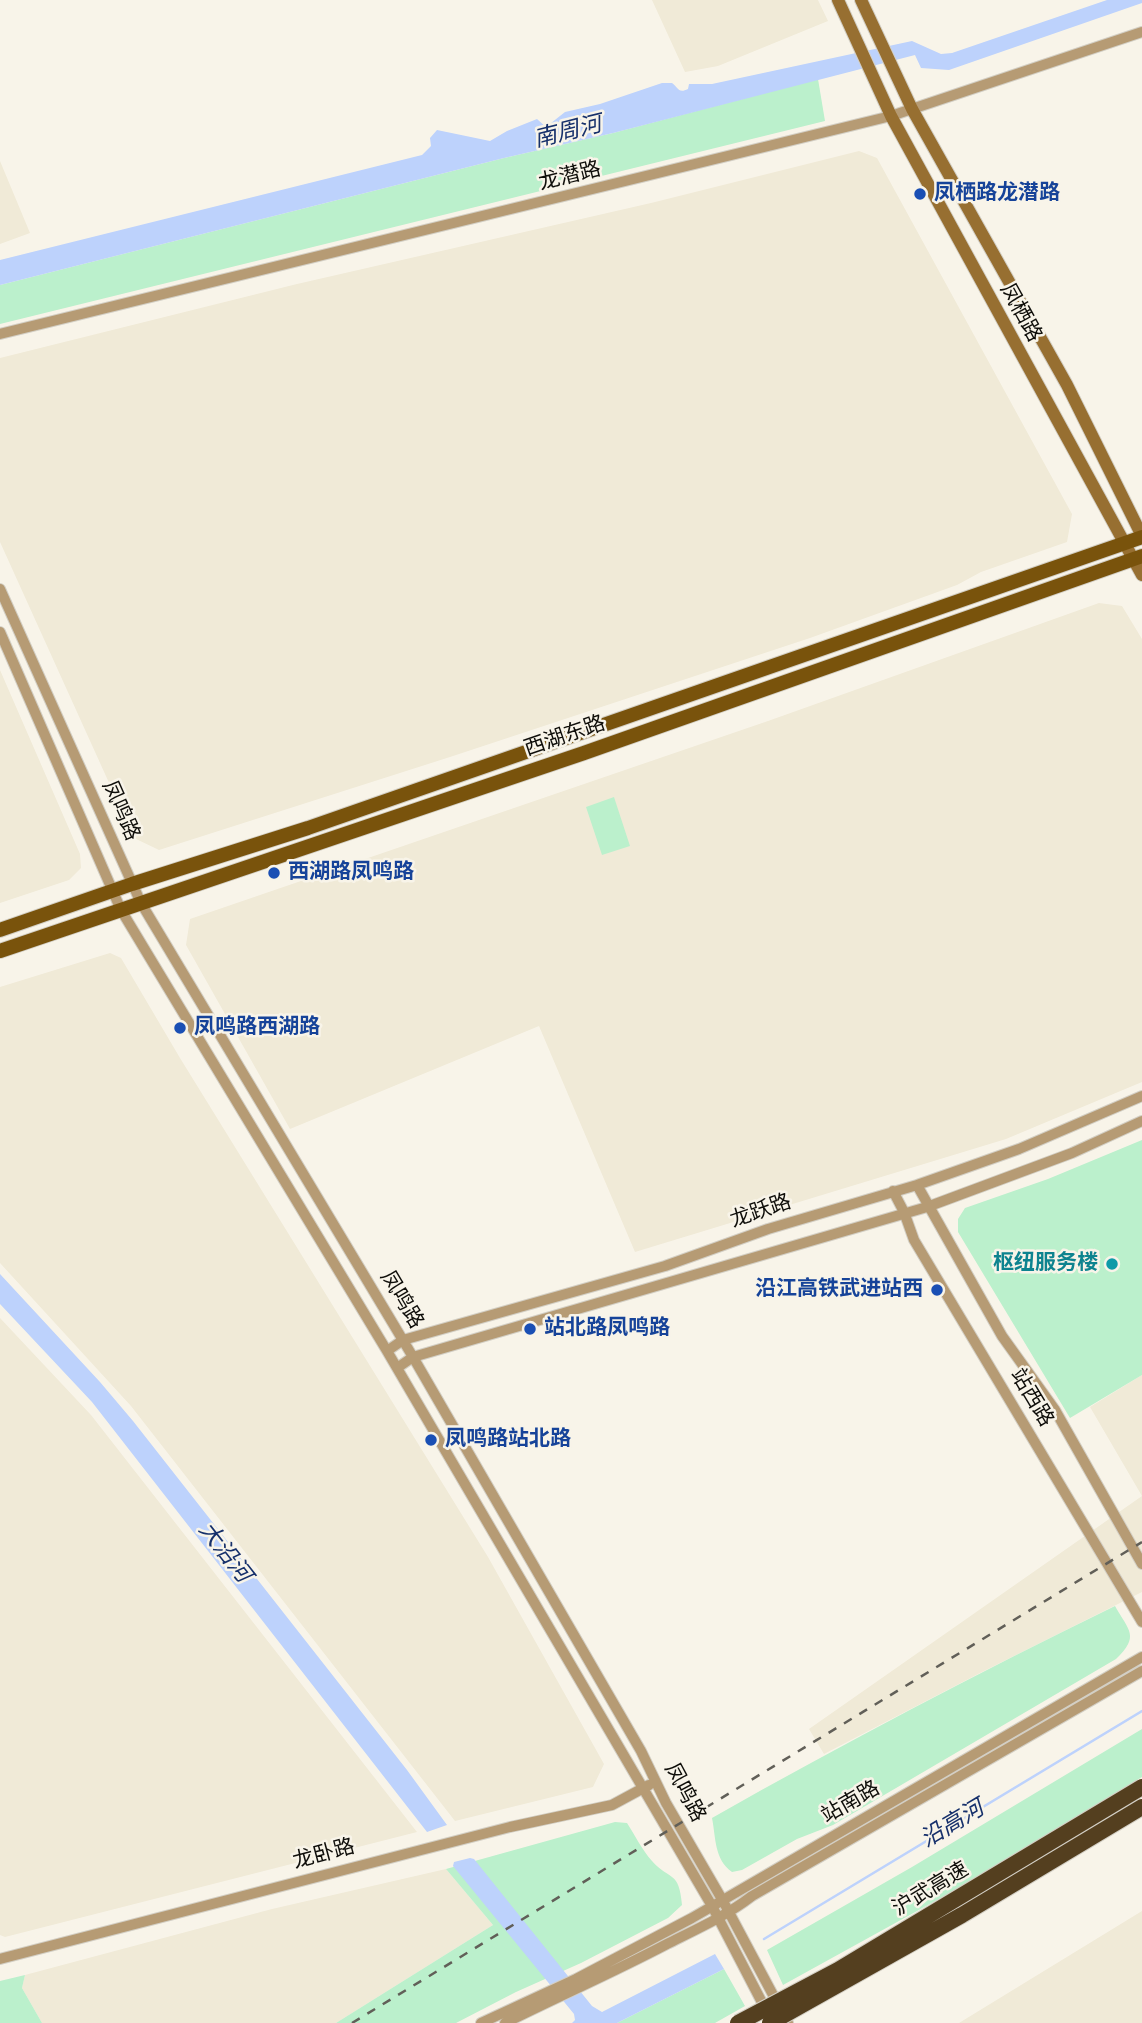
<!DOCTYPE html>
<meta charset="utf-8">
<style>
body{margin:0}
canvas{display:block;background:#f8f4e9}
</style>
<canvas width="1142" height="2023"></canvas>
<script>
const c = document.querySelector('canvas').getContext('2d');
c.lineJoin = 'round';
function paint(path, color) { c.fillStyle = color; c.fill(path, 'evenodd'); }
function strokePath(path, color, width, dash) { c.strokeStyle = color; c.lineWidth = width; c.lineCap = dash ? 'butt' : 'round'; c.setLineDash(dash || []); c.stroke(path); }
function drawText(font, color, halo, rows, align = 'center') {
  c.font = font + ' "Titillium Web","Noto Sans SC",sans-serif'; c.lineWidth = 5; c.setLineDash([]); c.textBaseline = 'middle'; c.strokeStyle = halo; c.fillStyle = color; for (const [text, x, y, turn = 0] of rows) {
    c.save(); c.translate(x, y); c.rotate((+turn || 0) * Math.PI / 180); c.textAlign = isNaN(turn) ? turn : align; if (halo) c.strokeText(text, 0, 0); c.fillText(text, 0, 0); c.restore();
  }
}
paint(new Path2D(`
 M 652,0 L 818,0 L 828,21 L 718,66 L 685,72 Z
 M 859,151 L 877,158 L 1072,514 L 1067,542 L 981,572 L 957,585 L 810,638 L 450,757 L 159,850 L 134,838 L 0,542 L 0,358 L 297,284 L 651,203 Z
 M 0,161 L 30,233 L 0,244 Z
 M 1099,603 L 1122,606 L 1142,639 L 1142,1082 L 1006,1139 L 635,1252 L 539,1026 L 290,1129 L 186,945 L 190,919 L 768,721 Z
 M 0,670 L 80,854 L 81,868 L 69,880 L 0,903 Z
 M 110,953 L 121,958 L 180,1058 L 488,1557 L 604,1764 L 593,1787 L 455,1821 L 131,1406 L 0,1263 L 0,987 Z
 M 0,1318 L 91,1415 L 417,1832 L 5,1937 L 0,1935 Z
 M 1142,1375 L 1142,1496 L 1090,1407 Z
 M 1142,1496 L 1142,1592 L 980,1673 L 824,1754 L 809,1729 Z
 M 446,1869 L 493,1925 L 336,2023 L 42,2023 L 22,1988 L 25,1975 L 272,1909 Z
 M 1142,1911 L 1142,2023 L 959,2023 Z`), '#f0ead7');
paint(new Path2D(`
 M 818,79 L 825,121 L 0,324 L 0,285 L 504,158 L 613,133 Z
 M 614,797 L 630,846 L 602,855 L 586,807 Z
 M 1142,1140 L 1142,1375 L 1070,1418 L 958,1232 L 958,1219 L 965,1208 L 1048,1179 Z
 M 1115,1606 C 1129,1631 1140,1636 1116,1659 L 833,1825 L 797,1839 L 742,1870 L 732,1872 C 714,1859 716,1838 712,1818 C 844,1743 978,1673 1115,1606 Z
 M 1142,1729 L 1142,1777 L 966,1884 L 783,1985 L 767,1950 L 912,1867 Z
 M 615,1822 L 627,1823 C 635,1835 642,1850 652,1861 C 670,1881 679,1870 682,1905 L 668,1918 L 581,1963 L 516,1992 L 456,2023 L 336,2023 L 493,1925 L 446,1869 Z
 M 724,1969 L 745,2006 L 715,2023 L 617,2023 Z
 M 25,1975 L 22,1988 L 42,2023 L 0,2023 L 0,1981 Z`), '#bbf0cc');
paint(new Path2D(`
 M 1107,0 L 1142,0 L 1142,3 L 949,70 L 921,68 L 915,55 L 613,133 L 504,158 L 0,285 L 0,260 L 422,155 L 431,146 L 430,138 L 437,130 L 490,141 L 507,131 L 537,119 L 546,127 L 565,112 L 600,104 L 662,83 L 672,83 C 678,87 678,94 688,89 L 689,84 L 712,84 L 912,41 L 941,54 L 952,53 Z
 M 0,1274 L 100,1382 L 133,1421 L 407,1770 L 447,1825 L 427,1832 L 92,1402 L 0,1304 Z
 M 470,1858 L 474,1859 L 592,2006 L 602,2012 L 715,1954 L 724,1969 L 617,2023 L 572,2023 L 575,2020 L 574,2014 L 453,1866 L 454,1862 Z`), '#bdd2fc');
strokePath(new Path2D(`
 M 764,1939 L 1142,1711`), '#bdd2fc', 2.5);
const tertiary = new Path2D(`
 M 0,334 L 891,116 L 1142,32
 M 0,589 L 141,903 L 413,1357 L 641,1751 L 666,1803 L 723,1901 L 788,2023
 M 0,632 L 121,910 L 387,1351 L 712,1906 L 768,2014
 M 917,1185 L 1002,1336 L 1055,1410 L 1142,1564
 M 893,1191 L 904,1212 L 914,1240 L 1142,1622
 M 387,1351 L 403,1340 L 665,1266 L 768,1229 L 917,1185 L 1019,1149 L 1142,1096
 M 397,1368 L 413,1357 L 927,1207 L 1072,1153 L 1142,1121
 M 0,1959 L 510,1827 L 612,1805 L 649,1785
 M 481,2023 L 576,1979 L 692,1918 L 1142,1657
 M 505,2023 C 559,1996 614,1972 667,1944 C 697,1929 726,1916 752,1896 L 1142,1671`);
const secondary = new Path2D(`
 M 838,0 L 891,116 L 1142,575
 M 861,0 L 912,109 L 1067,385 L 1142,536`);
const primary = new Path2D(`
 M 0,930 L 132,884 L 308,828 L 1142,537
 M 0,951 L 584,753 L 1142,556`);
strokePath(tertiary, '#d3cfc5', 12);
strokePath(secondary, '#d3cfc5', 14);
strokePath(primary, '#d3cfc5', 16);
strokePath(tertiary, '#b69b74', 10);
strokePath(secondary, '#976f31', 12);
strokePath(primary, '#79530c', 14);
strokePath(new Path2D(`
 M 352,2023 L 1142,1542`), '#615f58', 2.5, [9, 9]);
const motorwayBridge = new Path2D(`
 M 738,2023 L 838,1970 L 1142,1787
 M 770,2023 L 962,1915 L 1142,1807`);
strokePath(motorwayBridge, '#d3cfc5', 18, []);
strokePath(motorwayBridge, '#543f1f', 16);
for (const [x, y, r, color] of [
 [920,194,7,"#1a4fb4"],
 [274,873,7,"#1a4fb4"],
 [180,1028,7,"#1a4fb4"],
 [1112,1264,7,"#0f9aa8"],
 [937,1290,7,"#1a4fb4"],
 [530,1329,7,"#1a4fb4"],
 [431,1440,7,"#1a4fb4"]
]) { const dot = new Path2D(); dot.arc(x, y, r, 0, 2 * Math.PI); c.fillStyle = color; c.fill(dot); strokePath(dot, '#f8f4e9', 2.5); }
drawText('21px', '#0f0e0a', '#f8f4e9', [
 ["龙潜路",570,177,-14],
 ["凤栖路",1020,313,61],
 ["西湖东路",565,737,-19],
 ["凤鸣路",120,811,66],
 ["龙跃路",761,1212,-19],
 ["凤鸣路",401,1300,59],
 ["站西路",1031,1398,59],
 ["凤鸣路",684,1793,62],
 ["站南路",851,1803,-30],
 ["龙卧路",324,1855,-15],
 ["沪武高速",931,1890,-31]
]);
drawText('bold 21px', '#164399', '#f8f4e9', [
 ["凤栖路龙潜路",934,194],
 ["西湖路凤鸣路",288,873],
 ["凤鸣路西湖路",194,1028],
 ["沿江高铁武进站西",923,1290,"right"],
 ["站北路凤鸣路",544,1329],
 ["凤鸣路站北路",445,1440]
], 'left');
drawText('bold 21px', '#0d838f', '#f8f4e9', [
 ["枢纽服务楼",1098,1264]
], 'right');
drawText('italic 23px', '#16306b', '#f8f4e9', [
 ["南周河",568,133,-14],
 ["大沿河",224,1553,52],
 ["沿高河",953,1825,-31]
]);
</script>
